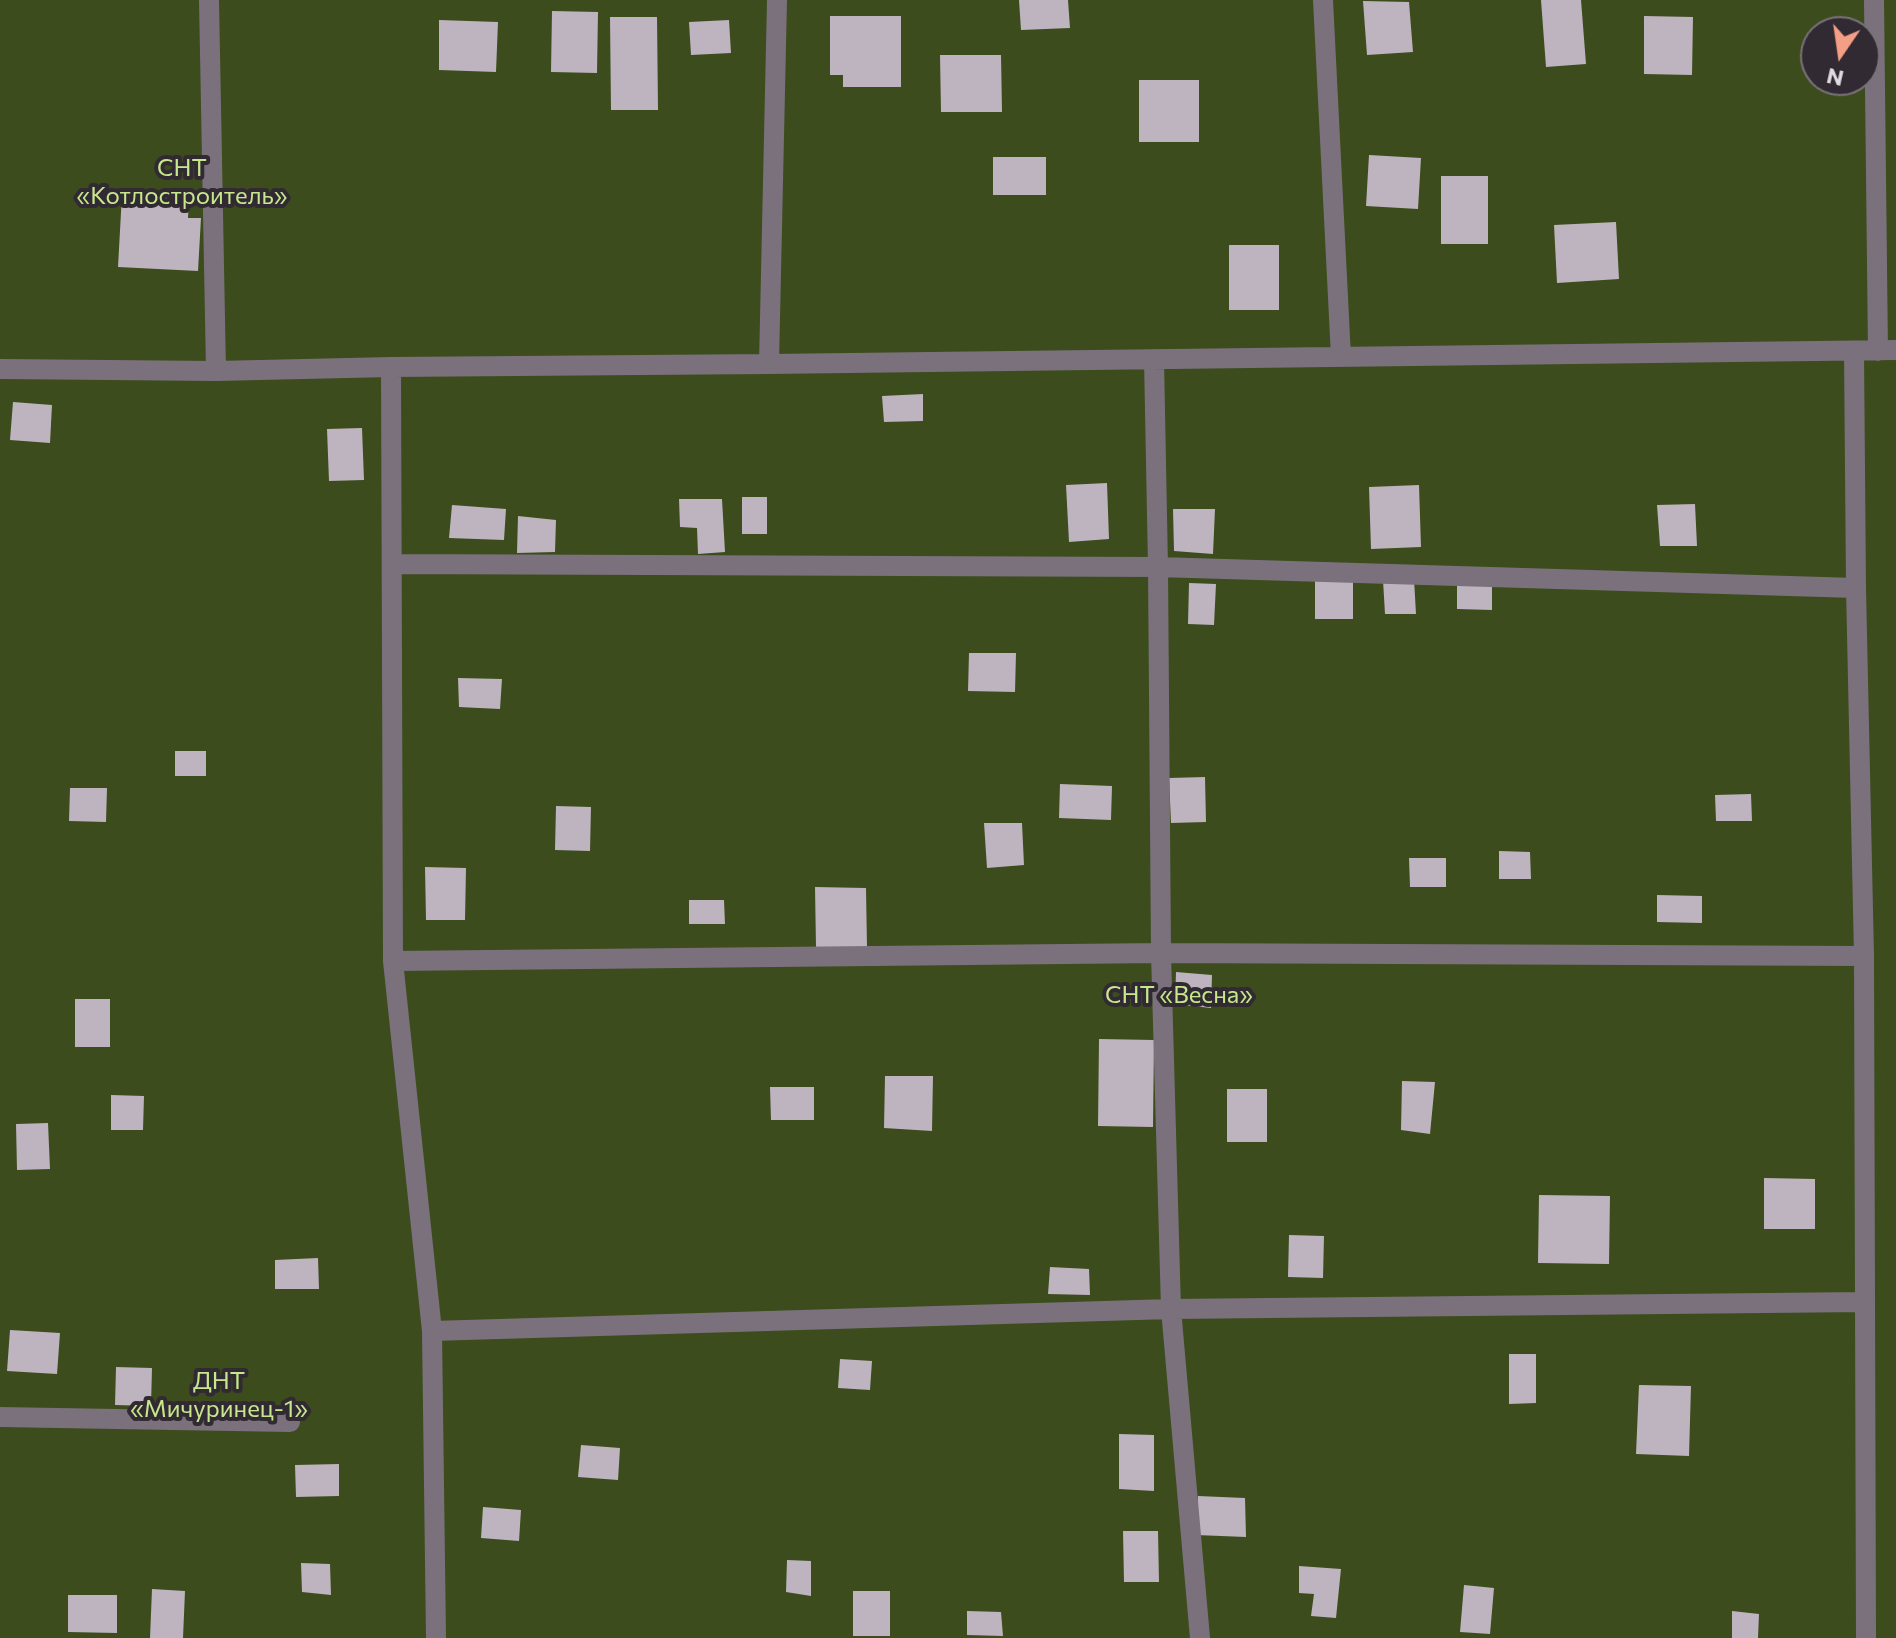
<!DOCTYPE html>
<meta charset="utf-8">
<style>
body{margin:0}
#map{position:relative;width:1896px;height:1638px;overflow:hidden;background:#3c343d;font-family:Commissioner,sans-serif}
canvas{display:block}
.north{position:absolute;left:1800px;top:16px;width:80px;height:80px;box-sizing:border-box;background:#322a33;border:2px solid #787179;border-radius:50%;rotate:193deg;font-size:22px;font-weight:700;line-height:32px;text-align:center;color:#e1dce2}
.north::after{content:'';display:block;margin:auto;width:28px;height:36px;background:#f49e86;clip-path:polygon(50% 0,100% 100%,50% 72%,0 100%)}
</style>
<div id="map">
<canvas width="1896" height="1638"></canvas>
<div class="north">N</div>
</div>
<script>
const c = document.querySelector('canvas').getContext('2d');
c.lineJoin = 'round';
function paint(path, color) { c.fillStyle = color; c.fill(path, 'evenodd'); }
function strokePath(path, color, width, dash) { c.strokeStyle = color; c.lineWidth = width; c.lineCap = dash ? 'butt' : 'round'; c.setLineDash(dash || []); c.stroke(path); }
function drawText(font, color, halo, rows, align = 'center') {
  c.font = font + ' Commissioner,sans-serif'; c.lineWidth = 8; c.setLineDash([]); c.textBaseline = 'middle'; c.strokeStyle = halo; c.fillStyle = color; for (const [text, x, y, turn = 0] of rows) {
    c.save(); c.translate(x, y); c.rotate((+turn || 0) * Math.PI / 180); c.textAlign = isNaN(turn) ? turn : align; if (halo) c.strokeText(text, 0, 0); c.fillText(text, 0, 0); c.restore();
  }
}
paint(new Path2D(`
 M 0,0 L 1896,0 L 1896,1638 L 0,1638 ZM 1816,32 L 1864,32 L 1864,80 L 1816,80 Z`), '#3c4c1c');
paint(new Path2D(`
 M 1019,0 L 1068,0 L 1070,28 L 1021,30 Z
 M 1541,0 L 1581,0 L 1586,64 L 1546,67 Z
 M 1363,1 L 1409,2 L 1413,52 L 1367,55 Z
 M 552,11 L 598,12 L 597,73 L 551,72 Z
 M 830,16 L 901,16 L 901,87 L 843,87 L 843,75 L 830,75 Z
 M 1644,16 L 1693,17 L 1692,75 L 1644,74 Z
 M 610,17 L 657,17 L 658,110 L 611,110 Z
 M 439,20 L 498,22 L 496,72 L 439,70 Z
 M 729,20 L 731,53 L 691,55 L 689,22 Z
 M 940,55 L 1001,55 L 1002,112 L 941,112 Z
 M 1139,80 L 1199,80 L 1199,142 L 1139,142 Z
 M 1369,155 L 1421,158 L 1418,209 L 1366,206 Z
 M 993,157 L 1046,157 L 1046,195 L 993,195 Z
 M 1441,176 L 1488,176 L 1488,244 L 1441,244 Z
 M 122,194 L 189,198 L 188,218 L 201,218 L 198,271 L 118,267 Z
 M 1616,222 L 1619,279 L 1557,283 L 1554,225 Z
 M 1229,245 L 1279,245 L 1279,310 L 1229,310 Z
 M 923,394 L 923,421 L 884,422 L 882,396 Z
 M 13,402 L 52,405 L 50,443 L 10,440 Z
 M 362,428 L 364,480 L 329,481 L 327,429 Z
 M 1107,483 L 1109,539 L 1069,542 L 1066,485 Z
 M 1419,485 L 1421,547 L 1371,549 L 1369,487 Z
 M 742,497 L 767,497 L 767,534 L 742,534 Z
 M 679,499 L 722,499 L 725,552 L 698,554 L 697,528 L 680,527 Z
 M 1695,504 L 1697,546 L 1660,546 L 1657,505 Z
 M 452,505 L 506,509 L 504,540 L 449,538 Z
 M 1173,509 L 1215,509 L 1213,554 L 1174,551 Z
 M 518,516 L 556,520 L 555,552 L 517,553 Z
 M 1315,578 L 1353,578 L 1353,619 L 1315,619 Z
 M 1414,579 L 1416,614 L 1385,614 L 1383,580 Z
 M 1457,582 L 1492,583 L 1492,610 L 1457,609 Z
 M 1189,583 L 1216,584 L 1214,625 L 1188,624 Z
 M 969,653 L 1016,653 L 1015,692 L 968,691 Z
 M 458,678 L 502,679 L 500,709 L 459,707 Z
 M 175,751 L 206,751 L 206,776 L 175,776 Z
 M 1205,777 L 1206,822 L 1171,823 L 1169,778 Z
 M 1060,784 L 1112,786 L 1111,820 L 1059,818 Z
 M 70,788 L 107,788 L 106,822 L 69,821 Z
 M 1751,794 L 1752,821 L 1716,821 L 1715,795 Z
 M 556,806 L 591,807 L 590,851 L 555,850 Z
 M 984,823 L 1022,823 L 1024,865 L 987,868 Z
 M 1499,851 L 1530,852 L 1531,879 L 1499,879 Z
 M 1409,858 L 1446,858 L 1446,887 L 1410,887 Z
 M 425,867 L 466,868 L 465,920 L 426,920 Z
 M 815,887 L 866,888 L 867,948 L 816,948 Z
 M 1657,895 L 1702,896 L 1702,923 L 1657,922 Z
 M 689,900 L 724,900 L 725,924 L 689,924 Z
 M 1176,972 L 1212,975 L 1211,1008 L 1175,1004 Z
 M 75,999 L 110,999 L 110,1047 L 75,1047 Z
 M 1099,1039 L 1154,1040 L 1153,1127 L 1098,1126 Z
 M 885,1076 L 933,1076 L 932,1131 L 884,1128 Z
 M 1402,1081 L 1435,1082 L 1430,1134 L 1401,1130 Z
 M 770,1087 L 814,1087 L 814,1120 L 771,1120 Z
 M 1227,1089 L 1267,1089 L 1267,1142 L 1227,1142 Z
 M 111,1095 L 144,1096 L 143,1130 L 111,1130 Z
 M 48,1123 L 50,1169 L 17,1170 L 16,1124 Z
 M 1764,1178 L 1815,1179 L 1815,1229 L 1764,1229 Z
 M 1539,1195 L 1610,1196 L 1609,1264 L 1538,1263 Z
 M 1289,1235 L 1324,1236 L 1323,1278 L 1288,1277 Z
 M 318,1258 L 319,1289 L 275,1289 L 275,1260 Z
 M 1050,1267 L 1089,1269 L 1090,1295 L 1048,1294 Z
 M 10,1330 L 60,1333 L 57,1374 L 7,1371 Z
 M 1509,1354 L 1536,1354 L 1536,1403 L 1509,1404 Z
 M 840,1359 L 872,1361 L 870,1390 L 838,1388 Z
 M 116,1367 L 152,1368 L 151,1406 L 115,1405 Z
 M 1639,1385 L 1691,1386 L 1689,1456 L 1636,1454 Z
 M 1119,1434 L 1154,1435 L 1154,1491 L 1119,1489 Z
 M 581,1445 L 620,1448 L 618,1480 L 578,1477 Z
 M 339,1464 L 339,1496 L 296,1497 L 295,1465 Z
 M 1198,1496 L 1245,1498 L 1246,1537 L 1196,1535 Z
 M 483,1507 L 521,1510 L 519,1541 L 481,1538 Z
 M 1123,1531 L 1158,1531 L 1159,1582 L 1124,1582 Z
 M 787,1560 L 811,1561 L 811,1596 L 786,1592 Z
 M 301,1563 L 330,1564 L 331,1595 L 302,1592 Z
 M 1299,1566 L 1341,1569 L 1336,1618 L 1311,1616 L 1314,1594 L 1299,1593 Z
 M 1464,1585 L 1494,1588 L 1490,1634 L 1460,1632 Z
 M 152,1589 L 185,1591 L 183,1638 L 150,1638 Z
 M 853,1591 L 890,1591 L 890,1636 L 853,1636 Z
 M 68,1595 L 117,1595 L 117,1633 L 68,1632 Z
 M 967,1611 L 1001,1612 L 1003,1636 L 967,1635 Z
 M 1732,1611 L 1759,1614 L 1758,1638 L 1732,1638 Z`), '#beb4bf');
strokePath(new Path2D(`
 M 209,0 L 216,371
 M 1323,0 L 1341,357
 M 1874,0 L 1878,351
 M 1854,351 L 1856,588 L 1864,956 L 1866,1638
 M 1154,359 L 1158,567 L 1161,953 L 1171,1309 L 1200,1638
 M 769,364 L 777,0
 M 391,367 L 393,961 L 432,1331 L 436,1638
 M 0,369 L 216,371 L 391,367 L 769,364 L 1896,350
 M 393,564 L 1158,567 L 1856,588
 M 393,961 L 1161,953 L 1864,956
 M 432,1331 L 1171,1309 L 1865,1302
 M 0,1417 L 290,1422`), '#7a717c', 20);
drawText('24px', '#c6e78b', '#322a33', [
 ["СНТ",182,168],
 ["«Котлостроитель»",182,196],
 ["СНТ «Весна»",1179,995],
 ["ДНТ",219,1381],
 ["«Мичуринец-1»",219,1409]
]);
</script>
